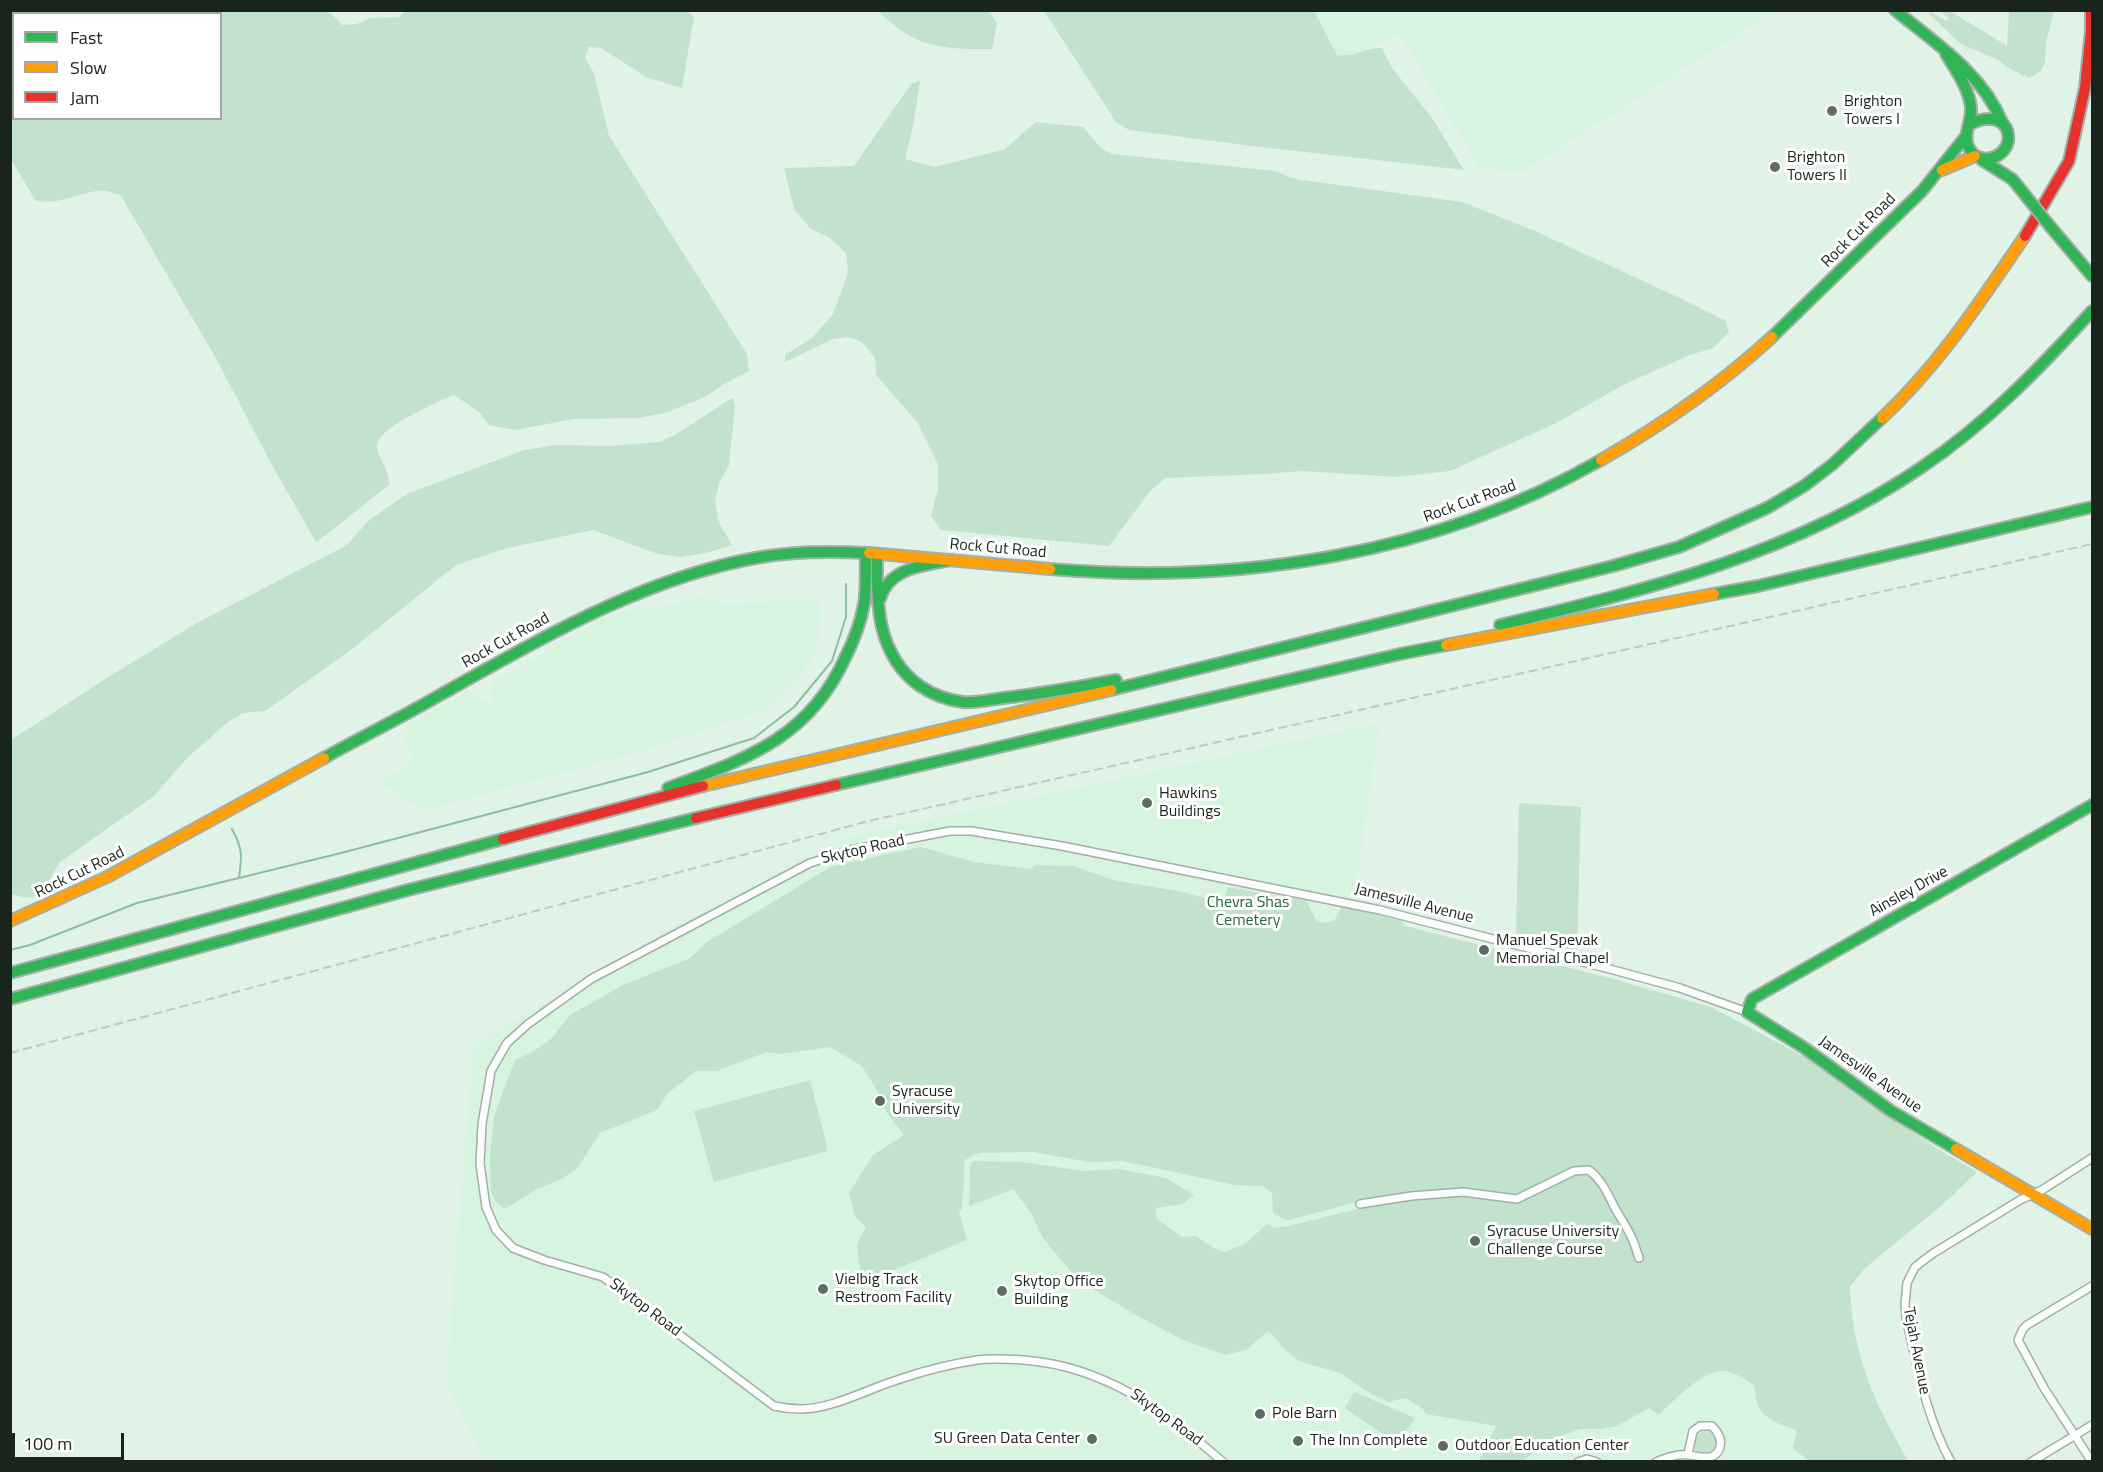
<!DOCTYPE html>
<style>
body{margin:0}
#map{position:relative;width:2103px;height:1472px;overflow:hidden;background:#e1f3e6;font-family:"Titillium Web",sans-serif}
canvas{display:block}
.frame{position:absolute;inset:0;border:12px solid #18241c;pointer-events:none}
.legend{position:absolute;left:12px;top:12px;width:210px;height:108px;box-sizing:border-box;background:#fff;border:2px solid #a3a7a4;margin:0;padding:8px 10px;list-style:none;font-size:18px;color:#18241c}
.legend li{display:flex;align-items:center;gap:12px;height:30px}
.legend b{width:30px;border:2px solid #a3a7a4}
.scale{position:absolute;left:12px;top:1433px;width:112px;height:27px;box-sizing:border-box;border:3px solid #18241c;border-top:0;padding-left:8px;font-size:18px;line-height:21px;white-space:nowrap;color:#18241c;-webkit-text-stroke:4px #fff;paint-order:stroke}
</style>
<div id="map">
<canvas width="2103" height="1472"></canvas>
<div class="frame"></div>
<ul class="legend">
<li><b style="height:8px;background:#30b455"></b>Fast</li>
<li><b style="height:8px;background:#ff9f0a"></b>Slow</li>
<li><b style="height:8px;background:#e5322d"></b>Jam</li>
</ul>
<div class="scale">100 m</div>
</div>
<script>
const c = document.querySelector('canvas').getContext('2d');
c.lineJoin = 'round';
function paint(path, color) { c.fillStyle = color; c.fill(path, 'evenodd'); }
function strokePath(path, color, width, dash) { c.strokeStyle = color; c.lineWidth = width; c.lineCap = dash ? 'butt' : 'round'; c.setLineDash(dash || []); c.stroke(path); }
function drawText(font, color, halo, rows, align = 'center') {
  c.font = font + ' "Titillium Web",sans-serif'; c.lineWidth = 6; c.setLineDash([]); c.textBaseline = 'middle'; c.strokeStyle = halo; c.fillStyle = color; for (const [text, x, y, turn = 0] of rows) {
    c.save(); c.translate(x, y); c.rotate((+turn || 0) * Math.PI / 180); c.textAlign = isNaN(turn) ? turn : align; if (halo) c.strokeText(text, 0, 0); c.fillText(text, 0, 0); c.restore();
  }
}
paint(new Path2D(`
 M 1314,11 L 1775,11 L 1520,173 L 1480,168 L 1399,33 L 1359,54 L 1346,57 L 1336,55 Z
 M 708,593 L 710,598 L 725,604 L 821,599 L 816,656 L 767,709 L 651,749 L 422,811 L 380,783 L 413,761 L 405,740 L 409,723 L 470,692 L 493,704 L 490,690 L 492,683 L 497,679 L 600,621 L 625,611 L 676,604 Z
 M 1380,723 L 1358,874 L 1274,1156 L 1555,1165 L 1882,1461 L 488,1461 L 477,1445 L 448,1387 L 451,1309 L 474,1045 L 684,921 L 847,837 Z`), '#d7f4df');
paint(new Path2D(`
 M 407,10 L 685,10 L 694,17 L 682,88 L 646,77 L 601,48 L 589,47 L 585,58 L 594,73 L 609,136 L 747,354 L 749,371 L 724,384 L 705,397 L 665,413 L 637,418 L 574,419 L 515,430 L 489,425 L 479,412 L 454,395 C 437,402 379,427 377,445 C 376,457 390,468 389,485 C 364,503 342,524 316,542 L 267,456 L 217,360 L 121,196 C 92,179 66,209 35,200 L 11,159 L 11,11 L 20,11 L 25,13 L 14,14 L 14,118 L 220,118 L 220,14 L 167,13 L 170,11 L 326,11 L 334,16 L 342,25 L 357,24 L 370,18 L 399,17 Z
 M 877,11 L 989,11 L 997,23 L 992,49 C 967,49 937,50 914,38 C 901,32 888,20 877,11 Z
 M 1044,11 L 1314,11 L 1337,55 C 1354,58 1366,47 1382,48 L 1392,68 L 1432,118 L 1464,170 L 1252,146 L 1129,130 L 1116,122 Z
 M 1941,11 L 1950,11 L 2007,46 L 2009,11 L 2054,11 L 2046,42 L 2045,63 L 2041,71 L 2029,78 L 2008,68 L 1998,60 L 1961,44 L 1929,14 L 1931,12 L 1946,21 L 1949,19 Z
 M 920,81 L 913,126 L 905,159 L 934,167 L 1005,149 L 1036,122 L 1083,127 L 1101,148 L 1112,154 L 1275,171 L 1295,179 L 1462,202 L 1535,231 L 1682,299 L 1726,321 L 1729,332 L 1713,348 L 1690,355 L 1625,384 L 1554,424 L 1450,471 L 1397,477 L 1302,471 L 1264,474 L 1166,478 L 1150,491 L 1109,546 L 941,530 L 931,516 L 938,489 L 938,465 L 918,423 L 876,375 L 875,358 L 862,342 L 848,337 L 833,339 L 785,362 L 785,355 L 812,338 L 833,314 L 848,273 L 846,253 L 830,238 L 810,228 L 794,209 L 784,168 L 854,166 L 911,84 Z
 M 732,398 L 735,405 L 729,465 L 719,484 L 715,499 L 718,521 L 732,545 L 710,552 L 681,557 L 658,554 L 593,530 L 508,548 L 456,565 L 351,650 L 265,711 L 243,713 L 228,722 L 188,757 L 154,796 L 60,862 C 44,886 47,905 11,894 L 11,740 L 110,676 L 197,623 L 347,545 L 369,520 L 407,494 L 524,450 L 556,445 L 608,446 L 659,442 L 675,435 Z
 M 1519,803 L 1581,807 L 1577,951 L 1516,936 Z
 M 921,847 L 974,862 L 1031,869 L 1035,865 L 1074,866 L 1113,880 L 1183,892 L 1223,903 L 1228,887 L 1287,898 L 1305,899 L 1316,920 L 1322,923 L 1334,921 L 1342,906 L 1402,921 L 1405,926 L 1617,980 L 1711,1007 L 1816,1063 L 1853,1093 L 1938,1149 L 1977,1172 L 1941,1206 L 1865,1268 L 1850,1287 C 1852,1355 1875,1404 1909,1462 L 1809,1461 L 1793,1448 L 1797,1430 C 1773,1423 1753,1415 1755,1386 C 1746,1379 1736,1373 1725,1371 C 1705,1368 1672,1402 1659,1415 L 1649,1408 L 1617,1426 L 1602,1429 L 1580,1429 L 1550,1440 L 1523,1461 L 1479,1461 L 1496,1426 L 1426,1414 L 1423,1409 L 1406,1398 L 1388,1402 L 1373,1395 L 1340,1373 L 1299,1361 L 1285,1350 L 1271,1333 L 1267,1332 L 1246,1350 L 1225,1355 L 1183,1340 L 1136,1315 L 1086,1285 L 1073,1274 L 1043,1238 L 1030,1211 L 1013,1189 L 969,1206 L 970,1167 L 973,1161 L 1021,1162 L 1084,1171 L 1118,1169 L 1166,1178 L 1194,1195 L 1183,1204 L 1156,1208 L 1156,1218 L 1182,1237 L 1196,1236 L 1214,1248 L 1225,1252 L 1245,1244 L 1267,1224 L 1275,1228 L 1289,1226 L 1365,1207 L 1425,1198 L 1464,1196 L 1514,1201 L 1553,1187 L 1549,1180 L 1529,1192 L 1512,1193 L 1466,1188 L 1420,1192 L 1357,1202 L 1289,1220 L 1283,1219 L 1273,1213 L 1272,1193 L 1262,1186 L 1235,1185 L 1122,1161 L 1088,1162 L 1033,1152 L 979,1153 L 965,1160 L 962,1208 L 959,1212 L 967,1240 L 862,1283 L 857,1244 L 866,1227 L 855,1217 L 849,1193 L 873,1155 L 904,1135 L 887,1113 L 878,1092 L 862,1066 L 830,1047 L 780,1054 L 767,1052 L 717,1071 L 696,1071 L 667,1094 L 657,1110 L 600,1133 L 576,1170 L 559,1180 L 535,1190 L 505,1209 L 497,1203 L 491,1192 L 490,1158 L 494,1116 L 515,1060 L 534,1051 L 551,1039 L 570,1015 L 623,985 L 690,958 L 707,942 L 832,866 Z
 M 810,1080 L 828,1151 L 714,1182 L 694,1111 Z
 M 1354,1392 L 1415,1418 L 1397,1444 L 1345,1408 Z
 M 1710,1431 L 1716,1440 L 1715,1449 L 1707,1453 L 1695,1450 L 1695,1437 L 1702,1432 Z`), '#c2e2cc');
strokePath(new Path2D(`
 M 232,829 C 243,849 242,856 239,878
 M 10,950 L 30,945 L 137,903 L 345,852 L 648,772 L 754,738 L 794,707 L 832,661 L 846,617 L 846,584`), '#8fbe9f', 2);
const street = new Path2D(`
 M 1360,1204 L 1411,1196 L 1463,1192 L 1517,1199 L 1574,1171 L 1589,1170 C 1603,1181 1608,1195 1616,1210 C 1628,1230 1632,1235 1639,1258
 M 1223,1462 C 1163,1410 1105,1366 1023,1360 C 1008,1359 992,1358 977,1360 C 950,1364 923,1371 897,1380 C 868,1389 832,1409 801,1409 C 792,1409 783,1408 774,1406 L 603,1277 L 544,1260 L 513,1248 L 496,1230 L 486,1207 L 480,1164 L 482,1124 L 491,1071 L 507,1043 L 528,1024 L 591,979 L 810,863 L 851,850 L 950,831 L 971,831 L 1062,846 L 1380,910 L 1606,968 L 1680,988 L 1747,1012
 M 1578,1462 L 1587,1459 L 1597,1462
 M 1656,1462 C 1663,1459 1671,1456 1679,1455 C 1692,1452 1715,1466 1720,1447 C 1722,1439 1717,1431 1712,1426 L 1700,1426 L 1693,1431 L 1688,1454
 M 1951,1462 C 1926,1417 1918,1368 1906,1318 L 1905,1304 L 1907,1283 L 1915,1267 L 1932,1254 L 2020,1200 L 2042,1190 L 2092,1158
 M 2031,1462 L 2092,1425
 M 2092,1462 L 2044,1388 L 2018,1340 L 2023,1329 L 2027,1325 L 2092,1286`);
const fast = new Path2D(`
 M 1895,10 C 1935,43 1982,73 2002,122
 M 1946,54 C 1956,71 1969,88 1971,108 C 1972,121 1962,136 1969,148 C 1980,169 2012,156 2008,134 C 2005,115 1983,117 1971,124
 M 1982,160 L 2012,179 L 2018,186
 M 2049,225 L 2092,276
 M 1772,337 L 1922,191 L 1966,136
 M 877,554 C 876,603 877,656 920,686 C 933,695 947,700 963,702 C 976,703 990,700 1003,698 C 1041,694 1079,687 1116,680
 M 1050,569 C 1238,585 1435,555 1601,460
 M 1714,594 L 1758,586 L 2092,507
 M 880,599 C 889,567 923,566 951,560
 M 1500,625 C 1646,590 1797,553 1922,467 C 1986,424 2040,368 2092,311
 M 1111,690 L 1613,566 L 1679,547 L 1767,508 L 1804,486 L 1833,464 L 1882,418
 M 324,758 C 362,737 402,717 440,695 C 542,638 645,577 761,557 C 796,551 831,551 866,553
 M 836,785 L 1400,654 L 1446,645
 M 668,788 C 746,759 810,738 846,656 C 854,640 861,621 864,604 C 867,587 865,570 866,553
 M 10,973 L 503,839
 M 10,999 L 408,890 L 696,818
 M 1956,1149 L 1891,1111 L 1803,1047 L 1747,1012 L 1752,999 L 2092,805`);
const slow = new Path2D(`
 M 1942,170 L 1975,156
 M 1882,418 C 1940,364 1981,300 2025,236
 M 1601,460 C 1662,425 1720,385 1772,337
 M 869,553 L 1050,569
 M 1446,645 L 1714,594
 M 703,786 L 1111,690
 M 10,921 L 107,877 L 324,758
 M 1956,1149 L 2092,1229`);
const jam = new Path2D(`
 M 2025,236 L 2069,161 L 2085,88 L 2091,31 L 2091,10
 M 696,818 L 836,785
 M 503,839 L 703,786`);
strokePath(street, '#a2afa6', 10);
strokePath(fast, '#a2afa6', 14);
strokePath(slow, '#a2afa6', 14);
strokePath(jam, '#a2afa6', 14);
strokePath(street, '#fafdfb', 7);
strokePath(fast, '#30b455', 10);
strokePath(slow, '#ff9f0a', 10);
strokePath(jam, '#e5322d', 10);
strokePath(new Path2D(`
 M 10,1053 L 865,822 L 2092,544`), '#c2c8c4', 2, [9, 4.5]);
const fastBridge = new Path2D(`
 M 2018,186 L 2049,225`);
strokePath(fastBridge, '#a2afa6', 14, []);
strokePath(fastBridge, '#30b455', 10);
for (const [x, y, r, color] of [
 [1832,111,6,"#5e6c63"],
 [1775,167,6,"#5e6c63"],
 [1147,803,6,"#5e6c63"],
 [1484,950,6,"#5e6c63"],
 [880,1101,6,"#5e6c63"],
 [1475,1241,6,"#5e6c63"],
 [823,1289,6,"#5e6c63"],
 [1002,1291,6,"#5e6c63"],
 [1260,1414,6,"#5e6c63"],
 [1092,1439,6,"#5e6c63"],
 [1298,1441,6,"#5e6c63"],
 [1443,1446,6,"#5e6c63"]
]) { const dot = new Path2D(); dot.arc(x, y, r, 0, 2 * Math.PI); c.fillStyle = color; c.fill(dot); strokePath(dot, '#fff', 2); }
drawText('16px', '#18241c', '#fff', [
 ["Brighton",1844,102],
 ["Towers I",1844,120],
 ["Brighton",1787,158],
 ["Towers II",1787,176],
 ["Hawkins",1159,794],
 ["Buildings",1159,812],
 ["Manuel Spevak",1496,941],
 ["Memorial Chapel",1496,959],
 ["Syracuse",892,1092],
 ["University",892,1110],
 ["Syracuse University",1487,1232],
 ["Challenge Course",1487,1250],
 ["Vielbig Track",835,1280],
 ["Restroom Facility",835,1298],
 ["Skytop Office",1014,1282],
 ["Building",1014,1300],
 ["Pole Barn",1272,1414],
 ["SU Green Data Center",1080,1439,"right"],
 ["The Inn Complete",1310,1441],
 ["Outdoor Education Center",1455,1446]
], 'left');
drawText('16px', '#18241c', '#fff', [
 ["Rock Cut Road",1859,231,-45],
 ["Rock Cut Road",1470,502,-20],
 ["Rock Cut Road",998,549,5],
 ["Rock Cut Road",506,641,-29],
 ["Skytop Road",863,850,-13],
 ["Rock Cut Road",80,873,-26],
 ["Ainsley Drive",1909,892,-29],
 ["Jamesville Avenue",1414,904,14],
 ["Jamesville Avenue",1870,1075,35],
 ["Skytop Road",645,1308,37],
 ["Tejah Avenue",1916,1351,79],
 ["Skytop Road",1166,1418,36]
]);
drawText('16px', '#22663f', '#fff', [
 ["Chevra Shas",1248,903],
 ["Cemetery",1248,921]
]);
</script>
